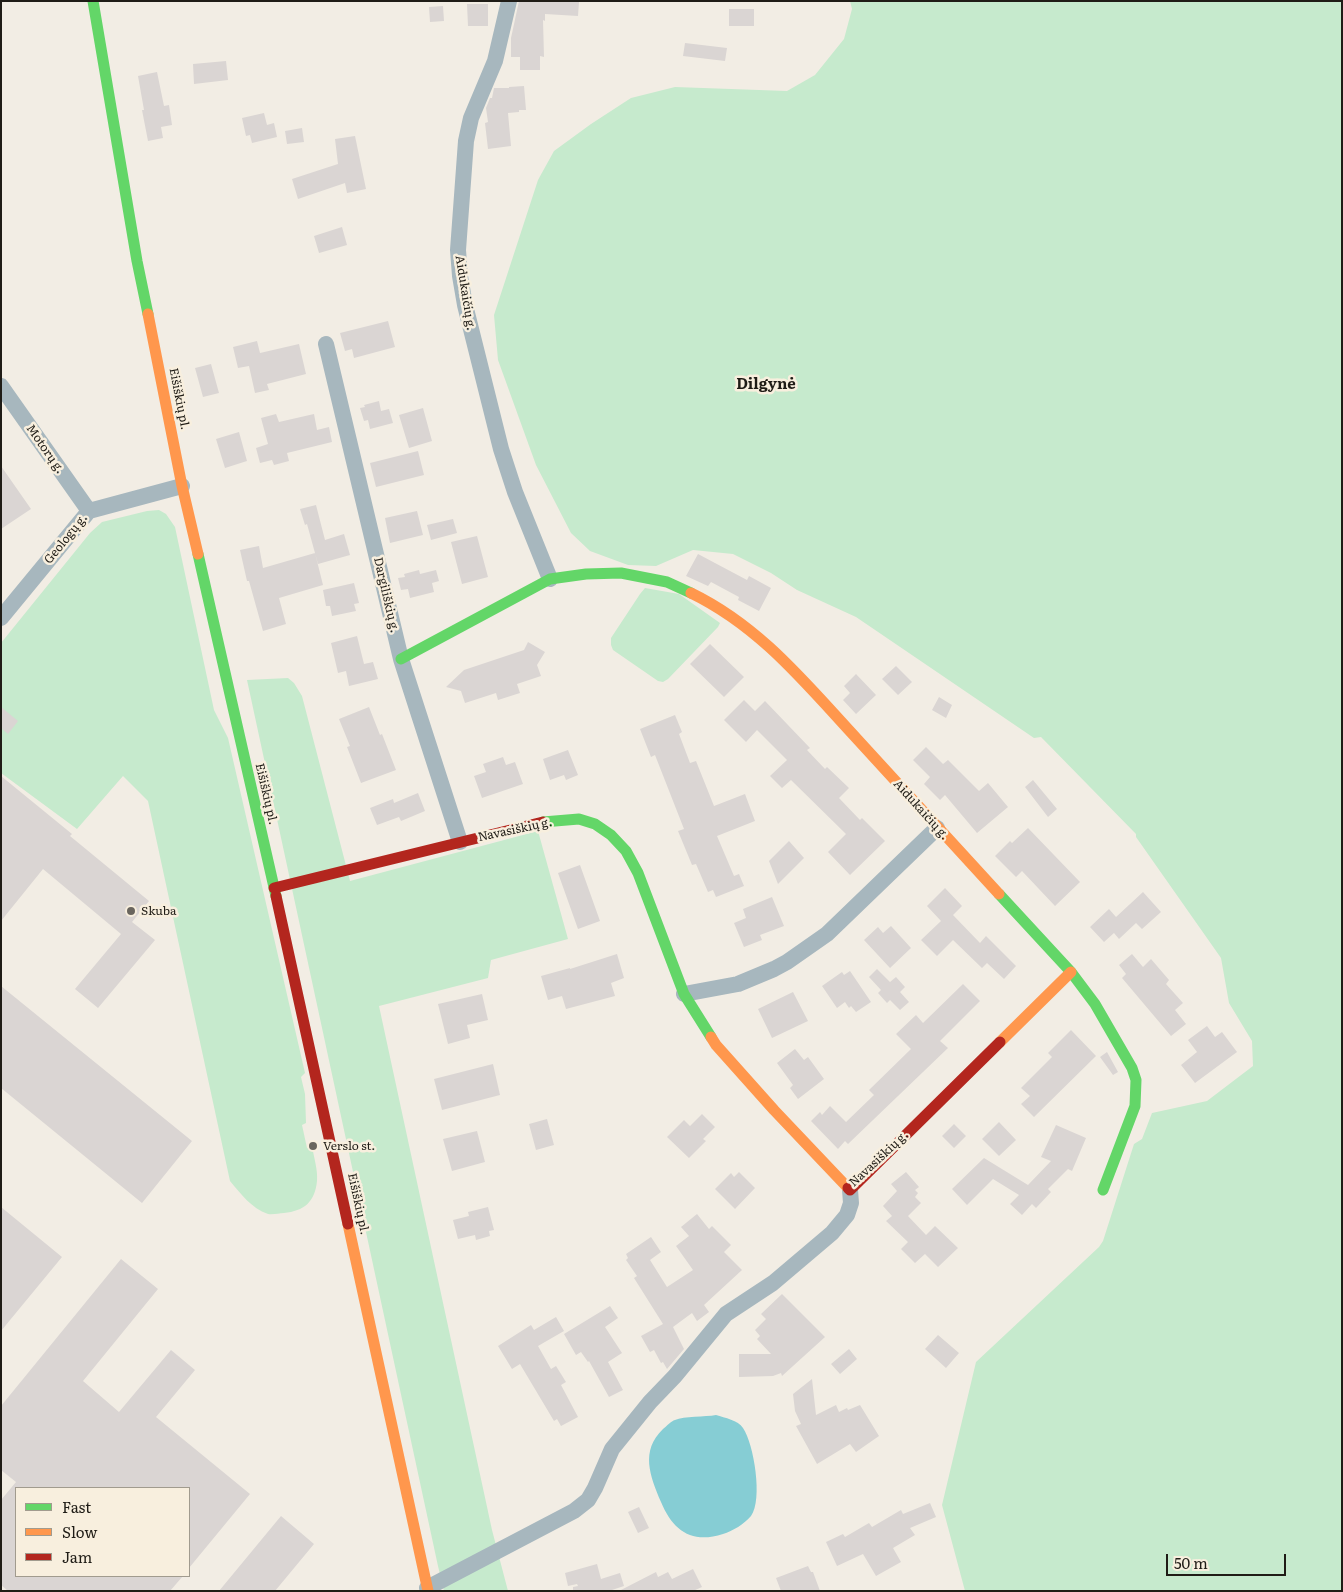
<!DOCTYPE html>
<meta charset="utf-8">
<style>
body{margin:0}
#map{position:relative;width:1343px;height:1592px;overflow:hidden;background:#f2ede4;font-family:Literata,serif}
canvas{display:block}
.frame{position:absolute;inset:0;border:2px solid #1f1c16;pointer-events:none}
.legend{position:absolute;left:15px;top:1487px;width:175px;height:90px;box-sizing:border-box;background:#f8efde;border:1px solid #a19b8e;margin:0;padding:6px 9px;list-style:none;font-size:15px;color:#1f1c16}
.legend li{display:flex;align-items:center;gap:10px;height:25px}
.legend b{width:25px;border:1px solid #a19b8e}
.scale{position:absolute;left:1166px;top:1554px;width:120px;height:22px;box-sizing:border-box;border:2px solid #1f1c16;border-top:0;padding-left:6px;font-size:15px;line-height:18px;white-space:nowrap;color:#1f1c16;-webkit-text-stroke:4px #f8efde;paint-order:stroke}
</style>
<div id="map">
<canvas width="1343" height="1592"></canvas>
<div class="frame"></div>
<ul class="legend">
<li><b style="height:6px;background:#63d668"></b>Fast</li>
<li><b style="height:6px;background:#ff974d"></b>Slow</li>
<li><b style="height:6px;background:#b3261e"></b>Jam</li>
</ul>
<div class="scale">50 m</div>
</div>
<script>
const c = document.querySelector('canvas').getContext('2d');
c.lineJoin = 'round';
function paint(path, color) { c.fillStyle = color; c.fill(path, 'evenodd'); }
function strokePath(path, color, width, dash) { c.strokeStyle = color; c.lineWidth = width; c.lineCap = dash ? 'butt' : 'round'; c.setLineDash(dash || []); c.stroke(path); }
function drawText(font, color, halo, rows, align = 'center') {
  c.font = font + ' Literata,serif'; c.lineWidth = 5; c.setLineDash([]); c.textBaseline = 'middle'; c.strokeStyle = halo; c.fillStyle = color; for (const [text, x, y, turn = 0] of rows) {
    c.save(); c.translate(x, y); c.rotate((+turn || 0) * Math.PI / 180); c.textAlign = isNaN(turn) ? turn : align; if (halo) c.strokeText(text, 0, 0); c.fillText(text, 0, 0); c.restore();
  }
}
paint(new Path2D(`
 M 850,1 L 1342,1 L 1342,1591 L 965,1591 L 942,1505 L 976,1362 L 1099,1247 L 1103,1241 L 1134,1144 L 1142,1139 L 1152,1113 L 1207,1101 L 1253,1066 L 1252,1041 L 1229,1003 L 1221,958 L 1136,837 L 1136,834 L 1041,737 L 1034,738 L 856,617 L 797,590 L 771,573 L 733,554 L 693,550 L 656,566 L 628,565 L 590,551 L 571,533 L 536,465 L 498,360 L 494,315 L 538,180 L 554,151 L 591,124 L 631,98 L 675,87 L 787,91 L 815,75 L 844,39 L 852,9 Z
 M 159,510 L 166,514 L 175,527 L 214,710 L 228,738 L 305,1073 L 301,1077 L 305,1094 L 306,1123 L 302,1125 L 307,1148 L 312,1146 C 314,1158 318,1170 317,1181 C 315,1202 304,1211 284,1213 C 279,1213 273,1215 268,1214 C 251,1208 241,1194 230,1181 L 148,801 L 123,776 L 77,829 L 1,773 L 1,643 L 90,533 L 102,522 L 147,511 Z
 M 645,588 L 679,594 L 720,623 L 718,627 L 668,679 L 663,682 L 658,681 L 613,650 L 611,645 L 611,638 L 640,594 Z
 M 288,678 L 294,683 L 302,696 L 350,881 L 538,831 L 568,939 L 491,960 L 488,978 L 379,1006 L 492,1530 L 508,1591 L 444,1591 L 438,1566 L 247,680 Z`), '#c6eacd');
paint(new Path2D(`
 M 716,1415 C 725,1418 738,1420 743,1428 C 754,1444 763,1500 751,1516 C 744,1524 733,1531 723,1534 C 692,1544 673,1531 661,1502 C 650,1476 640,1451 663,1429 C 667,1426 671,1421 675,1420 C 684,1416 705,1417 716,1415 Z`), '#86cdd4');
paint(new Path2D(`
 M 519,1 L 579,2 L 578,16 L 545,14 L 545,21 L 543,20 L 544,57 L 540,56 L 540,70 L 520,70 L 520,57 L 511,57 L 511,38 Z
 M 467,4 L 488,4 L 488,26 L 468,26 Z
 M 443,6 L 444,21 L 430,22 L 429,7 Z
 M 729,9 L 754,9 L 754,26 L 729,26 Z
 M 685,43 L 727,48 L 725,61 L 683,56 Z
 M 226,61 L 228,80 L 194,84 L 193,64 Z
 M 157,72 L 164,106 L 169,105 L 172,125 L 161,127 L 163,138 L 148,141 L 142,110 L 144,110 L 138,76 Z
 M 524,86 L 526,110 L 519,110 L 519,112 L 508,113 L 511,146 L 488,149 L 485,123 L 488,122 L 486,108 L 490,98 L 492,98 L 494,88 L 509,88 L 509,87 Z
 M 264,113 L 267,125 L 274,123 L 277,137 L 252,143 L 250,135 L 246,136 L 242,118 Z
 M 302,128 L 304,142 L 287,144 L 285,131 Z
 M 355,136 L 366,189 L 347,193 L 345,183 L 298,199 L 292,179 L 338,164 L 335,139 Z
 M 342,227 L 347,245 L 319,253 L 314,236 Z
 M 388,321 L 395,347 L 354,358 L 352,349 L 345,351 L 340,333 Z
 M 257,341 L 260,353 L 299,344 L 306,374 L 267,384 L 269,390 L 255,393 L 249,366 L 238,368 L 233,347 Z
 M 211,364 L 219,393 L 203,397 L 195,368 Z
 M 379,401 L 381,411 L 389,409 L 393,423 L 370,429 L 368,420 L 364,421 L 360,408 L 365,407 L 364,405 Z
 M 423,408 L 432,441 L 409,448 L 399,415 Z
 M 276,414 L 279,422 L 314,414 L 317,430 L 329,427 L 332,442 L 287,453 L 289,461 L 274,465 L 272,460 L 260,463 L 256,448 L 268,444 L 261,418 Z
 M 239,432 L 247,461 L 225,468 L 216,439 Z
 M 418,451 L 424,475 L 376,487 L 370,463 Z
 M 1,466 L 31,509 L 1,529 Z
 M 316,505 L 325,540 L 344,534 L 350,555 L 318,564 L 307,524 L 305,525 L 300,509 Z
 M 417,511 L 423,535 L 390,543 L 385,518 Z
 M 453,519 L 457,533 L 431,540 L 427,525 Z
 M 477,536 L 488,577 L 462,584 L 451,542 Z
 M 259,546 L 263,568 L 315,553 L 323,585 L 279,598 L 286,624 L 263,631 L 249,581 L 247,581 L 240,550 Z
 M 698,554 L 747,580 L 749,576 L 771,588 L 759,611 L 738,600 L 739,597 L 711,582 L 708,586 L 686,576 Z
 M 419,570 L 420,574 L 436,570 L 439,581 L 432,583 L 434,592 L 410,598 L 408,589 L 401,590 L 398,578 L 405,577 L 404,574 Z
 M 354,583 L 359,603 L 354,604 L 356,611 L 332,616 L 330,606 L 326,606 L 323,590 Z
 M 357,636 L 364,664 L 373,662 L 378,679 L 349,686 L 346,671 L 338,673 L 331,643 Z
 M 528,642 L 545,652 L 537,665 L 541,676 L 517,684 L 520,693 L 498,700 L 496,693 L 465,703 L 461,691 L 446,687 L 464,670 L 524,650 Z
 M 710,644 L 744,677 L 724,697 L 690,664 Z
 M 896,666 L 912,682 L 898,695 L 882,679 Z
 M 856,674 L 876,695 L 856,714 L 843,700 L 850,693 L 844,686 Z
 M 939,697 L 952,705 L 946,718 L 932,710 Z
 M 744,700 L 755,711 L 765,701 L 810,748 L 807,750 L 825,769 L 827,767 L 849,788 L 839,798 L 860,820 L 862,818 L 885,841 L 850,875 L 828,852 L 846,834 L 791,780 L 782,788 L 770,776 L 787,760 L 757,730 L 746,742 L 724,720 Z
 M 1,707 L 18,721 L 8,734 L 1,728 Z
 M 369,707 L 380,735 L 382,734 L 396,770 L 361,783 L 347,747 L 350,746 L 339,719 Z
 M 675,715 L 682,732 L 679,734 L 690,763 L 696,761 L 714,806 L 745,794 L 755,821 L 717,836 L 734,876 L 739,874 L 744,886 L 716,897 L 713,890 L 708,892 L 696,864 L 692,865 L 678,831 L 684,829 L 655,755 L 651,757 L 640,729 Z
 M 926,747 L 943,764 L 948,760 L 979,791 L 988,783 L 1008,807 L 977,833 L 945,795 L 940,800 L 924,784 L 930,777 L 913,760 Z
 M 568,750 L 578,775 L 566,780 L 564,775 L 550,780 L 543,759 Z
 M 503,757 L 506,765 L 515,762 L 523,784 L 482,798 L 474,776 L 486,772 L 483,764 Z
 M 1,776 L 72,834 L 70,836 L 149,901 L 132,922 L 155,940 L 98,1008 L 75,989 L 121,934 L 43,869 L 1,921 Z
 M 1033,780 L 1057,809 L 1048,817 L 1025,787 Z
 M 418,793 L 425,811 L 401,821 L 399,817 L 377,825 L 370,808 L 393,799 L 394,803 Z
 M 1028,828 L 1080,882 L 1055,906 L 1022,871 L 1016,877 L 995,856 L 1010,841 L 1012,843 Z
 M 789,841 L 804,858 L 778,884 L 769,861 Z
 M 580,865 L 600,921 L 578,929 L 558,873 Z
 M 945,888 L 962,906 L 953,915 L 980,943 L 986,936 L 1016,966 L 1004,979 L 987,963 L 982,968 L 953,940 L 937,956 L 921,940 L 941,921 L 927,906 Z
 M 1143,892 L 1161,912 L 1142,929 L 1136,923 L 1119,939 L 1114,933 L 1104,942 L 1090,927 L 1109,909 L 1116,917 Z
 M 772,897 L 784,926 L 760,935 L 762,940 L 744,947 L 734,923 L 746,918 L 743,909 Z
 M 891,926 L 911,948 L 890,968 L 864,940 L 878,927 L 883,933 Z
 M 617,954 L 624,978 L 611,983 L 615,996 L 566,1009 L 562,996 L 548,1000 L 541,976 L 570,968 L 570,969 Z
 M 1132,954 L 1143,967 L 1151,959 L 1169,980 L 1166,984 L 1183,1003 L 1175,1010 L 1186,1024 L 1171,1036 L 1122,978 L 1126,974 L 1119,965 Z
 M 877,969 L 890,982 L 896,977 L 905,987 L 900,992 L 909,1002 L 900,1010 L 890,1000 L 887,1003 L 878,993 L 881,990 L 869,977 Z
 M 850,971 L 871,1002 L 856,1012 L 851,1006 L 849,1008 L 845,1002 L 837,1008 L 822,986 L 842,972 L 844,975 Z
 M 963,984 L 980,1001 L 940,1041 L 948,1048 L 848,1144 L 845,1141 L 838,1149 L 811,1121 L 820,1112 L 822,1115 L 830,1106 L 846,1122 L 874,1095 L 869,1090 L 911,1049 L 896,1034 L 916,1015 L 923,1023 Z
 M 1,986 L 192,1141 L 142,1203 L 1,1088 Z
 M 793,992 L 808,1021 L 772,1038 L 758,1009 Z
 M 482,994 L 488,1020 L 467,1025 L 470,1038 L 448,1044 L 438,1004 Z
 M 1207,1026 L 1215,1037 L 1222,1032 L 1237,1052 L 1195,1083 L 1181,1065 L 1197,1052 L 1188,1040 Z
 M 1071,1030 L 1096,1056 L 1034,1117 L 1021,1104 L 1030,1096 L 1021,1088 L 1052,1057 L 1048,1053 Z
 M 795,1049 L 804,1060 L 808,1057 L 824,1079 L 798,1099 L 790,1088 L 793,1085 L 777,1063 Z
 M 1107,1052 L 1118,1072 L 1113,1075 L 1100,1057 Z
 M 493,1064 L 500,1095 L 442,1110 L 434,1079 Z
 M 702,1114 L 715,1127 L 703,1139 L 706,1141 L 689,1158 L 667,1137 L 684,1120 L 690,1126 Z
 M 547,1119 L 554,1145 L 536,1150 L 529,1124 Z
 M 999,1122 L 1016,1140 L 999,1156 L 982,1139 Z
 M 954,1124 L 966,1136 L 954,1148 L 942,1136 Z
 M 1056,1125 L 1086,1138 L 1072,1171 L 1068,1169 L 1048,1189 L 1051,1192 L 1036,1208 L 1032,1204 L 1022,1215 L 1010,1204 L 1019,1195 L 993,1179 L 967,1205 L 952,1189 L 984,1158 L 1028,1185 L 1051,1161 L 1041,1157 Z
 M 477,1131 L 485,1162 L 452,1171 L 443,1139 Z
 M 739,1172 L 755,1188 L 735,1209 L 715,1189 L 731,1173 L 734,1177 Z
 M 906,1172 L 919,1187 L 915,1190 L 918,1193 L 915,1197 L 921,1203 L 908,1216 L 926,1235 L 935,1226 L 958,1248 L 938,1267 L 925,1254 L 915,1263 L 901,1249 L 908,1242 L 886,1221 L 892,1216 L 883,1206 L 897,1191 L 891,1184 Z
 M 1,1207 L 62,1257 L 1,1331 Z
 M 488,1207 L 494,1230 L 489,1231 L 490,1236 L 476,1240 L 475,1235 L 458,1239 L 453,1220 L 469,1216 L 468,1212 Z
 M 697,1214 L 709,1229 L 712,1226 L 731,1245 L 724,1252 L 742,1270 L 704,1305 L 709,1312 L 697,1321 L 692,1313 L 673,1327 L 684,1349 L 667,1369 L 663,1362 L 661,1363 L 654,1350 L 650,1352 L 641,1336 L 663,1324 L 634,1278 L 637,1276 L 626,1260 L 628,1258 L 626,1254 L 651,1237 L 661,1252 L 650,1260 L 667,1287 L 693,1270 L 676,1246 L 689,1236 L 681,1227 Z
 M 121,1259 L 158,1289 L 83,1381 L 119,1412 L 171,1350 L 195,1370 L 156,1417 L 250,1494 L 189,1568 L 189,1488 L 16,1488 L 16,1576 L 183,1576 L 170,1591 L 8,1591 L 1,1585 L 1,1500 L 16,1482 L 1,1470 L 1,1406 Z
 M 782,1294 L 825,1337 L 782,1376 L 781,1373 L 773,1376 L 739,1377 L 739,1354 L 771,1354 L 757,1339 L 760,1336 L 755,1330 L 766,1319 L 761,1314 Z
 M 610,1306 L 618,1318 L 605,1327 L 622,1353 L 608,1362 L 623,1390 L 609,1397 L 589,1361 L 588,1362 L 581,1352 L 576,1355 L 564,1334 Z
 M 556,1317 L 564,1331 L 538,1346 L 551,1369 L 556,1366 L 566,1382 L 561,1385 L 578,1417 L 561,1426 L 557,1419 L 554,1421 L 520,1364 L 512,1369 L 498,1346 L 531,1325 L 534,1330 Z
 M 938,1335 L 959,1353 L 946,1368 L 925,1349 Z
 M 849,1349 L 857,1359 L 840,1374 L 831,1364 Z
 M 812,1379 L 816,1415 L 836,1405 L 839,1412 L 847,1408 L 848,1410 L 860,1405 L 879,1436 L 856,1452 L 850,1444 L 817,1464 L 796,1426 L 801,1424 L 795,1411 L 793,1394 Z
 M 930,1503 L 936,1517 L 910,1528 L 915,1535 L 893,1548 L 901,1562 L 876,1576 L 863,1554 L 837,1566 L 826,1542 L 843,1534 L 845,1537 L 869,1523 L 872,1527 L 901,1510 L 903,1514 Z
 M 639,1507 L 649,1528 L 638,1533 L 628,1512 Z
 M 281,1516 L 314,1544 L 275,1591 L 219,1591 Z
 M 597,1564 L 601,1579 L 620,1573 L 624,1586 L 609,1591 L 573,1591 L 573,1587 L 578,1586 L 577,1584 L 568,1586 L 565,1573 Z
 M 808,1566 L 811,1572 L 813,1572 L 820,1591 L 781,1591 L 776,1578 Z
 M 693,1569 L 702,1587 L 693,1591 L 619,1591 L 656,1572 L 658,1577 L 668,1572 L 672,1579 Z`), '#dad5d3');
strokePath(new Path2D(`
 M 509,1 L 495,61 L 471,118 L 466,141 L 458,250 L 460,276 L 465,305 L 501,449 L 515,492 L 550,579
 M 326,344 L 401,659 L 460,842
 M 1,386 L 89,511
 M 1,618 L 89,511 L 182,486
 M 684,994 L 738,984 L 774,969 L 787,962 L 827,934 L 937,828
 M 427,1588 L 574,1511 L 588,1500 L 595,1488 L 612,1449 L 650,1402 L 675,1376 L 726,1314 L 773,1283 L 832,1233 L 847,1215 L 851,1203 L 850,1190`), '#a7b7be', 16);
strokePath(new Path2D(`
 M 93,1 L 137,261 L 148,314
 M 198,554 L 276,896
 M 401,659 L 550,579 L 586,574 L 621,573 L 667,582 L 691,593
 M 543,822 L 579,819 L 595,824 L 611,835 L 626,851 L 638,873 L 684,994 L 711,1037
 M 999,894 L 1071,972 L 1095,1004 L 1132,1068 L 1136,1080 L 1135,1106 L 1103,1190`), '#63d668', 11);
strokePath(new Path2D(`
 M 148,314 L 182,486 L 198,554
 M 691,593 C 761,627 806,684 858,740 C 905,792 952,843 999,894
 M 711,1037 L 716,1045 L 774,1110 L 848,1188
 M 1000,1042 L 1071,972
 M 348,1224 L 428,1591`), '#ff974d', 11);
strokePath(new Path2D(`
 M 274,888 L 543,822
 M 276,896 L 348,1224
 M 848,1188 L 850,1190 L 1000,1042`), '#b3261e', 11);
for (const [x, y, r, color] of [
 [131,911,5,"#69655e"],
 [313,1146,5,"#69655e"]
]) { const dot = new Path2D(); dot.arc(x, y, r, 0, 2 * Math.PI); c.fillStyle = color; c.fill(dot); strokePath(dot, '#f8efde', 2); }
drawText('12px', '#1f1c16', '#f8efde', [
 ["Aidukaičių g.",465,293,81],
 ["Eišiškių pl.",179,399,79],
 ["Motorų g.",45,449,55],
 ["Geologų g.",66,539,-51],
 ["Dargiliškių g.",386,595,77],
 ["Eišiškių pl.",266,794,77],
 ["Aidukaičių g.",921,810,48],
 ["Navasiškių g.",515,830,-12],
 ["Navasiškių g.",879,1159,-43],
 ["Eišiškių pl.",358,1204,78]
]);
drawText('12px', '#1f1c16', '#f8efde', [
 ["Skuba",141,911],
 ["Verslo st.",323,1146]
], 'left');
drawText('bold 15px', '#1f1c16', '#f8efde', [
 ["Dilgynė",766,385]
]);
</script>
